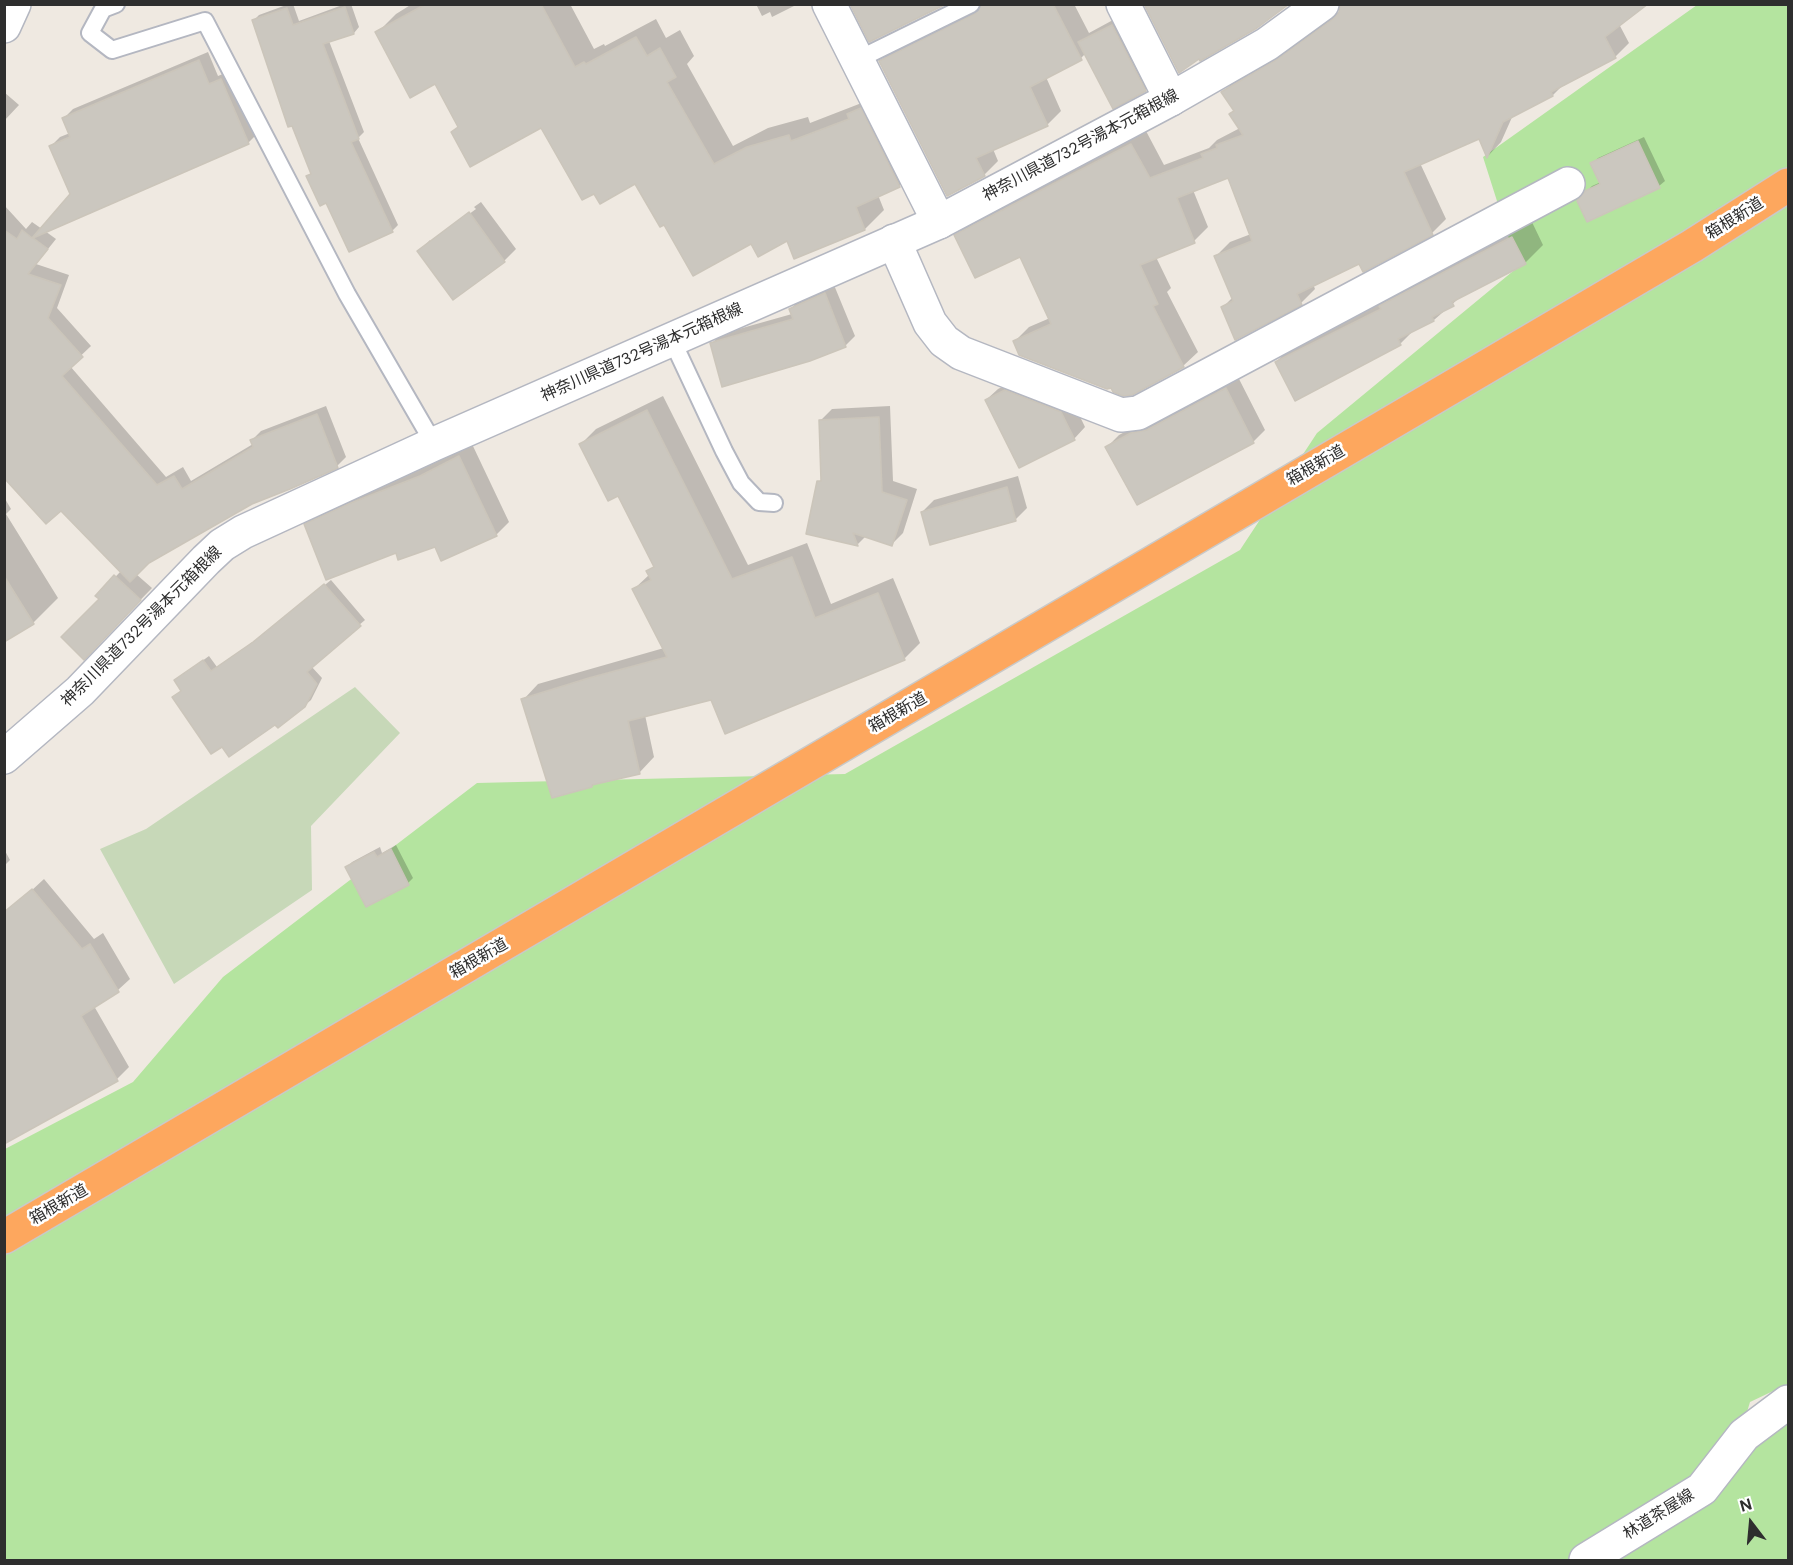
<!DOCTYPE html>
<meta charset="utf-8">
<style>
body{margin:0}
#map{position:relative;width:1793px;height:1565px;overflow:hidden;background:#efe9e1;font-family:"DM Sans",sans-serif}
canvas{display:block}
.frame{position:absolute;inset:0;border:6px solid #2e2e2e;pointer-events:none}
.north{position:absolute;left:1721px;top:1493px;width:60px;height:60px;-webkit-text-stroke:4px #fff;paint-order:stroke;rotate:344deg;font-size:16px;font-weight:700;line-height:24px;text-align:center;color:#2e2e2e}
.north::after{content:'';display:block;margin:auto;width:21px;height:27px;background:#2e2e2e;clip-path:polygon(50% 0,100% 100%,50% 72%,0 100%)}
</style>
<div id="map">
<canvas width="1793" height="1565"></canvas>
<div class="frame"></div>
<div class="north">N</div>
</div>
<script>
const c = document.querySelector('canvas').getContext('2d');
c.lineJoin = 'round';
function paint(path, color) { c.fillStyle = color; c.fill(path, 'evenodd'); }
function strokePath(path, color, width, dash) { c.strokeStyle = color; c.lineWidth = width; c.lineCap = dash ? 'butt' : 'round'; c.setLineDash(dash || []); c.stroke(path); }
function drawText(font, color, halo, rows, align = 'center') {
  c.font = font + ' "DM Sans","Noto Sans JP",sans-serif'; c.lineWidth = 5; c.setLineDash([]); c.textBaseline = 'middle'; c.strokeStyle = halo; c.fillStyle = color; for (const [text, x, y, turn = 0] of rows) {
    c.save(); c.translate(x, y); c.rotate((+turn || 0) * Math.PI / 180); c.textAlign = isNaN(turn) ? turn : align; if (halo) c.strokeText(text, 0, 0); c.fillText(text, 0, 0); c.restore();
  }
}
paint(new Path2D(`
 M 1697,5 L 1788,5 L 1788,1384 L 1750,1402 L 1735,1452 L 1788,1411 L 1788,1560 L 5,1560 L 5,1149 L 133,1082 L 223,977 L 477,783 L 845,774 L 1240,550 L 1317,433 L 1518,267 L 1483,157 Z`), '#b4e49f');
paint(new Path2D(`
 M 355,687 L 400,733 L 311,826 L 312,890 L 174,984 L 100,849 L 146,829 Z`), '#c7d8b8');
paint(new Path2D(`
 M 289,4 L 293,4 L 299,21 L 345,4 L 351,4 L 359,27 L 354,33 L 329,41 L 364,132 L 358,138 L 398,225 L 392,231 L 327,201 L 308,177 L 312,172 L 254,20 L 259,15 Z
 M 412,4 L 570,4 L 594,49 L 604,44 L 605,46 L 656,19 L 666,38 L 680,30 L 694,56 L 687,64 L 733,146 L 768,128 L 808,117 L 810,123 L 859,104 L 868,95 L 919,166 L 899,186 L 878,195 L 884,210 L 865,229 L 795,257 L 788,239 L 665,223 L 636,182 L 542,126 L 453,132 L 459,126 L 435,82 L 377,33 L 396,14 Z
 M 756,4 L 798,4 L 772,17 L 770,12 L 762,16 Z
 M 981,4 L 1074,4 L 1089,33 L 1124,14 L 1157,78 L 1145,90 L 1086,53 L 1081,58 L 1046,77 L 1061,111 L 1047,125 L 993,149 L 998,161 L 984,175 L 881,61 L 895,47 Z
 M 1341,11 L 1619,24 L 1629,43 L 1615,57 L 1564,84 L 1553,95 L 1513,115 L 1501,142 L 1488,156 L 1480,137 L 1420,163 L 1446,219 L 1432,233 L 1360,262 L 1313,284 L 1315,289 L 1301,303 L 1222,308 L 1233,297 L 1216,256 L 1230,242 L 1251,234 L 1229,176 L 1193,190 L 1208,227 L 1194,241 L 1156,257 L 1171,288 L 1167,292 L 1198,352 L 1183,366 L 1132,393 L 1014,342 L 1029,327 L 1050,318 L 1021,255 L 956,236 L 970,221 L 1146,131 L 1164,165 L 1209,148 L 1217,140 L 1240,128 L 1235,110 L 1223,92 L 1237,78 L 1292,46 Z
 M 208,52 L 218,76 L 230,71 L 257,134 L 248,143 L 45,231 L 56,239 L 36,264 L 69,275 L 57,308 L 91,346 L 70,366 L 166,477 L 183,467 L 191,481 L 253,444 L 252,440 L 261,431 L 326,406 L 346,457 L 337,466 L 251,503 L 148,562 L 136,574 L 152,588 L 84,658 L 101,599 L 97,596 L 121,571 L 61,509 L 4,475 L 4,205 L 26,229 L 32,222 L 42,229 L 72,194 L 51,146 L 60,137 L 70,133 L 64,118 L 73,109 Z
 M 4,92 L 19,105 L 4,121 Z
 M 1644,137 L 1665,181 L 1659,186 L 1587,220 L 1586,192 L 1592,186 L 1601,182 L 1592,164 L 1598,158 Z
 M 481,202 L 516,249 L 504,261 L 419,251 L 430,240 L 430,243 L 476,209 L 474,207 Z
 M 1531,220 L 1543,245 L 1525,263 L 1465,293 L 1434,320 L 1415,329 L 1400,344 L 1276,362 L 1294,344 Z
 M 834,285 L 855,336 L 846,345 L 809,360 L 712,343 L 721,334 L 792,314 L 790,309 L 800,300 Z
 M 1238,377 L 1265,430 L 1253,442 L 1138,503 L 1107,447 L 1119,435 L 1144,422 Z
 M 1018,379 L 1072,400 L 1085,427 L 1074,439 L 986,400 L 998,389 Z
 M 663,396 L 748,565 L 807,543 L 831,604 L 893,578 L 920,643 L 904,659 L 712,698 L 645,715 L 654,757 L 639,773 L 595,782 L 592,786 L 523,700 L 538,684 L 664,648 L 634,589 L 650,574 L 648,571 L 655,565 L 619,493 L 581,444 L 596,429 Z
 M 890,406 L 893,481 L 917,489 L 903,533 L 892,544 L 866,536 L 858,544 L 808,533 L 819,482 L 823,478 L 821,420 L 832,409 Z
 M 472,444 L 509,522 L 496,535 L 397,551 L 306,525 L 319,512 L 366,490 L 434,463 Z
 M 1018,476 L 1027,508 L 1016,519 L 931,543 L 922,512 L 934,500 Z
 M 4,497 L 11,509 L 6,514 L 58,598 L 33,623 L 4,641 Z
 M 331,580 L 365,620 L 311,666 L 322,678 L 311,700 L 304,706 L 276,723 L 222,745 L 173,698 L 182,690 L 176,680 L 209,656 L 217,667 L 260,637 Z
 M 396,845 L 413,878 L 408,883 L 347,867 L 352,862 L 380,847 L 382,853 Z
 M 4,849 L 10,860 L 4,866 Z
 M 44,879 L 94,939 L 103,933 L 130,979 L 118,990 L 94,1006 L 129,1067 L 117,1079 L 4,1143 L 4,916 Z`), '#0003');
const building = new Path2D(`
 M 426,4 L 541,4 L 575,67 L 584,62 L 586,64 L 636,37 L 647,56 L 660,48 L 676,77 L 667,82 L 714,164 L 747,147 L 789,135 L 791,141 L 849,119 L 847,114 L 861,108 L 900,187 L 856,207 L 865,230 L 794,259 L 787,241 L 758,257 L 751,244 L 693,276 L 664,225 L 660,227 L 635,184 L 600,204 L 594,194 L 582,200 L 541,128 L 470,167 L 451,132 L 458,127 L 435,84 L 410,98 L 375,32 Z
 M 850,4 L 946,4 L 869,42 Z
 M 981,4 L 1053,4 L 1082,60 L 1030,87 L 1048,126 L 976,158 L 985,176 L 947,196 L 879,61 L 976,13 Z
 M 1144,4 L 1289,4 L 1257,28 L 1200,61 L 1199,59 L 1179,73 Z
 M 1340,4 L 1648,4 L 1605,37 L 1616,58 L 1551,92 L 1553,96 L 1503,122 L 1487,158 L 1479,139 L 1404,172 L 1433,235 L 1363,272 L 1359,264 L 1297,294 L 1302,305 L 1235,340 L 1221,307 L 1233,301 L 1214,256 L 1252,241 L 1228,178 L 1177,198 L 1195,243 L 1140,265 L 1158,304 L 1153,306 L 1184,367 L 1132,395 L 1123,396 L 1113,392 L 1111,388 L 1107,389 L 1019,355 L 1013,341 L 1051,324 L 1020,257 L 975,278 L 954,235 L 1131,144 L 1150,178 L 1203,158 L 1201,154 L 1217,148 L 1216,145 L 1243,135 L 1229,114 L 1234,111 L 1221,92 L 1276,60 L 1333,19 L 1339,12 Z
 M 345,7 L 354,34 L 323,44 L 359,139 L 351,142 L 393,232 L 349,252 L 326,203 L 320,206 L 306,176 L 311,174 L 292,126 L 288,127 L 252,20 L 287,8 L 293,25 Z
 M 1112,25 L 1146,91 L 1113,109 L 1078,42 Z
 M 199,60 L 209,84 L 221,79 L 249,144 L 33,238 L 48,249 L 28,274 L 61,285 L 48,318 L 83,357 L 62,376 L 157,485 L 174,476 L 182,489 L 253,447 L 250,440 L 317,414 L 338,468 L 290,489 L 252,504 L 149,563 L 130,582 L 61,511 L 46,524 L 4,478 L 4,230 L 17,239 L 22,230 L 32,238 L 70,194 L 49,146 L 70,137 L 62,118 Z
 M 1638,141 L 1660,188 L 1587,222 L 1577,201 L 1585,191 L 1600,184 L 1590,163 Z
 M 469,212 L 505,262 L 453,300 L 417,251 Z
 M 1512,237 L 1526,264 L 1452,302 L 1454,306 L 1432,317 L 1434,321 L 1398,339 L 1401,345 L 1295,401 L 1275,362 L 1381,309 L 1379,306 Z
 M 825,293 L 846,347 L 810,361 L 722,387 L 710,343 L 793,319 L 789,309 Z
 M 1226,388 L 1254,443 L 1137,505 L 1105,447 L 1131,433 L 1147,430 Z
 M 1005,390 L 1061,412 L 1075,440 L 1019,468 L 985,400 Z
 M 647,410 L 732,579 L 792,557 L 815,618 L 878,593 L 905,660 L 725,734 L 711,700 L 628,721 L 640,774 L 592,785 L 592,787 L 552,798 L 521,699 L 589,678 L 667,657 L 632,589 L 651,580 L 646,571 L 654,567 L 618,496 L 608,501 L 579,444 Z
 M 879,417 L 882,492 L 907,500 L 892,546 L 853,533 L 858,546 L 806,534 L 817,481 L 821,481 L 819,420 Z
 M 459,456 L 497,536 L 441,561 L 435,547 L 398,560 L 396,553 L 326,580 L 304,524 L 351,503 L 420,476 Z
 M 1007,487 L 1016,521 L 930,545 L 921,512 Z
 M 114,575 L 141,600 L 84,660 L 61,637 L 99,599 L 95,596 Z
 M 4,576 L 34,624 L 4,642 Z
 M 324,584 L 361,626 L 307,672 L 317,684 L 305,707 L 278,728 L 275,725 L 229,757 L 222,747 L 211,754 L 172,697 L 181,691 L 174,680 L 203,660 L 211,671 L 253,642 Z
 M 391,849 L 409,885 L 366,907 L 345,867 L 374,852 L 377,857 Z
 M 32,889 L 82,949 L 90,944 L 119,992 L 81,1016 L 118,1081 L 4,1144 L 4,912 Z`);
paint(building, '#cbc7bf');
strokePath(building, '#cbc5ba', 1.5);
const lane = new Path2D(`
 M 116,4 L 103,9 L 90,33 L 112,50 L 205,21 L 347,294 L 434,444
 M 857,60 L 971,4
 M 672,340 L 724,451 L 741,483 L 759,502 L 774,503`);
const street = new Path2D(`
 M 829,4 L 939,222
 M 1123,4 L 1171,99
 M 4,26 L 14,4
 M 894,241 L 930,323 L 944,341 L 961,353 L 1121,415 L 1138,413 L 1568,184
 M 1586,1560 L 1702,1489 L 1744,1435 L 1788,1402`);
const secondary = new Path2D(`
 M 4,757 L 80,691 L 206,560 L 222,545 L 243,532 L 434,444 L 939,222 L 1171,99 L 1267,44 L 1322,4`);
const highway = new Path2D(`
 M 4,1237 L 1692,246 L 1788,185`);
strokePath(lane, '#b4b7c1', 20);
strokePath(street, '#b4b7c1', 36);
strokePath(secondary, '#b4b7c1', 36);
strokePath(highway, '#c9c9c9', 36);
strokePath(lane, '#fff', 16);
strokePath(street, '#fff', 33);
strokePath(secondary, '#fff', 33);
strokePath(highway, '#fda75e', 33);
drawText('16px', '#2e2e2e', '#fff', [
 ["神奈川県道732号湯本元箱根線",1081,146,-28],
 ["箱根新道",1735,219,-32],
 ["神奈川県道732号湯本元箱根線",642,353,-24],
 ["箱根新道",1316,466,-30],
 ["神奈川県道732号湯本元箱根線",142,627,-45],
 ["箱根新道",898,713,-30],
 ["箱根新道",479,959,-30],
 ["箱根新道",59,1205,-30],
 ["林道茶屋線",1659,1515,-32]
]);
</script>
